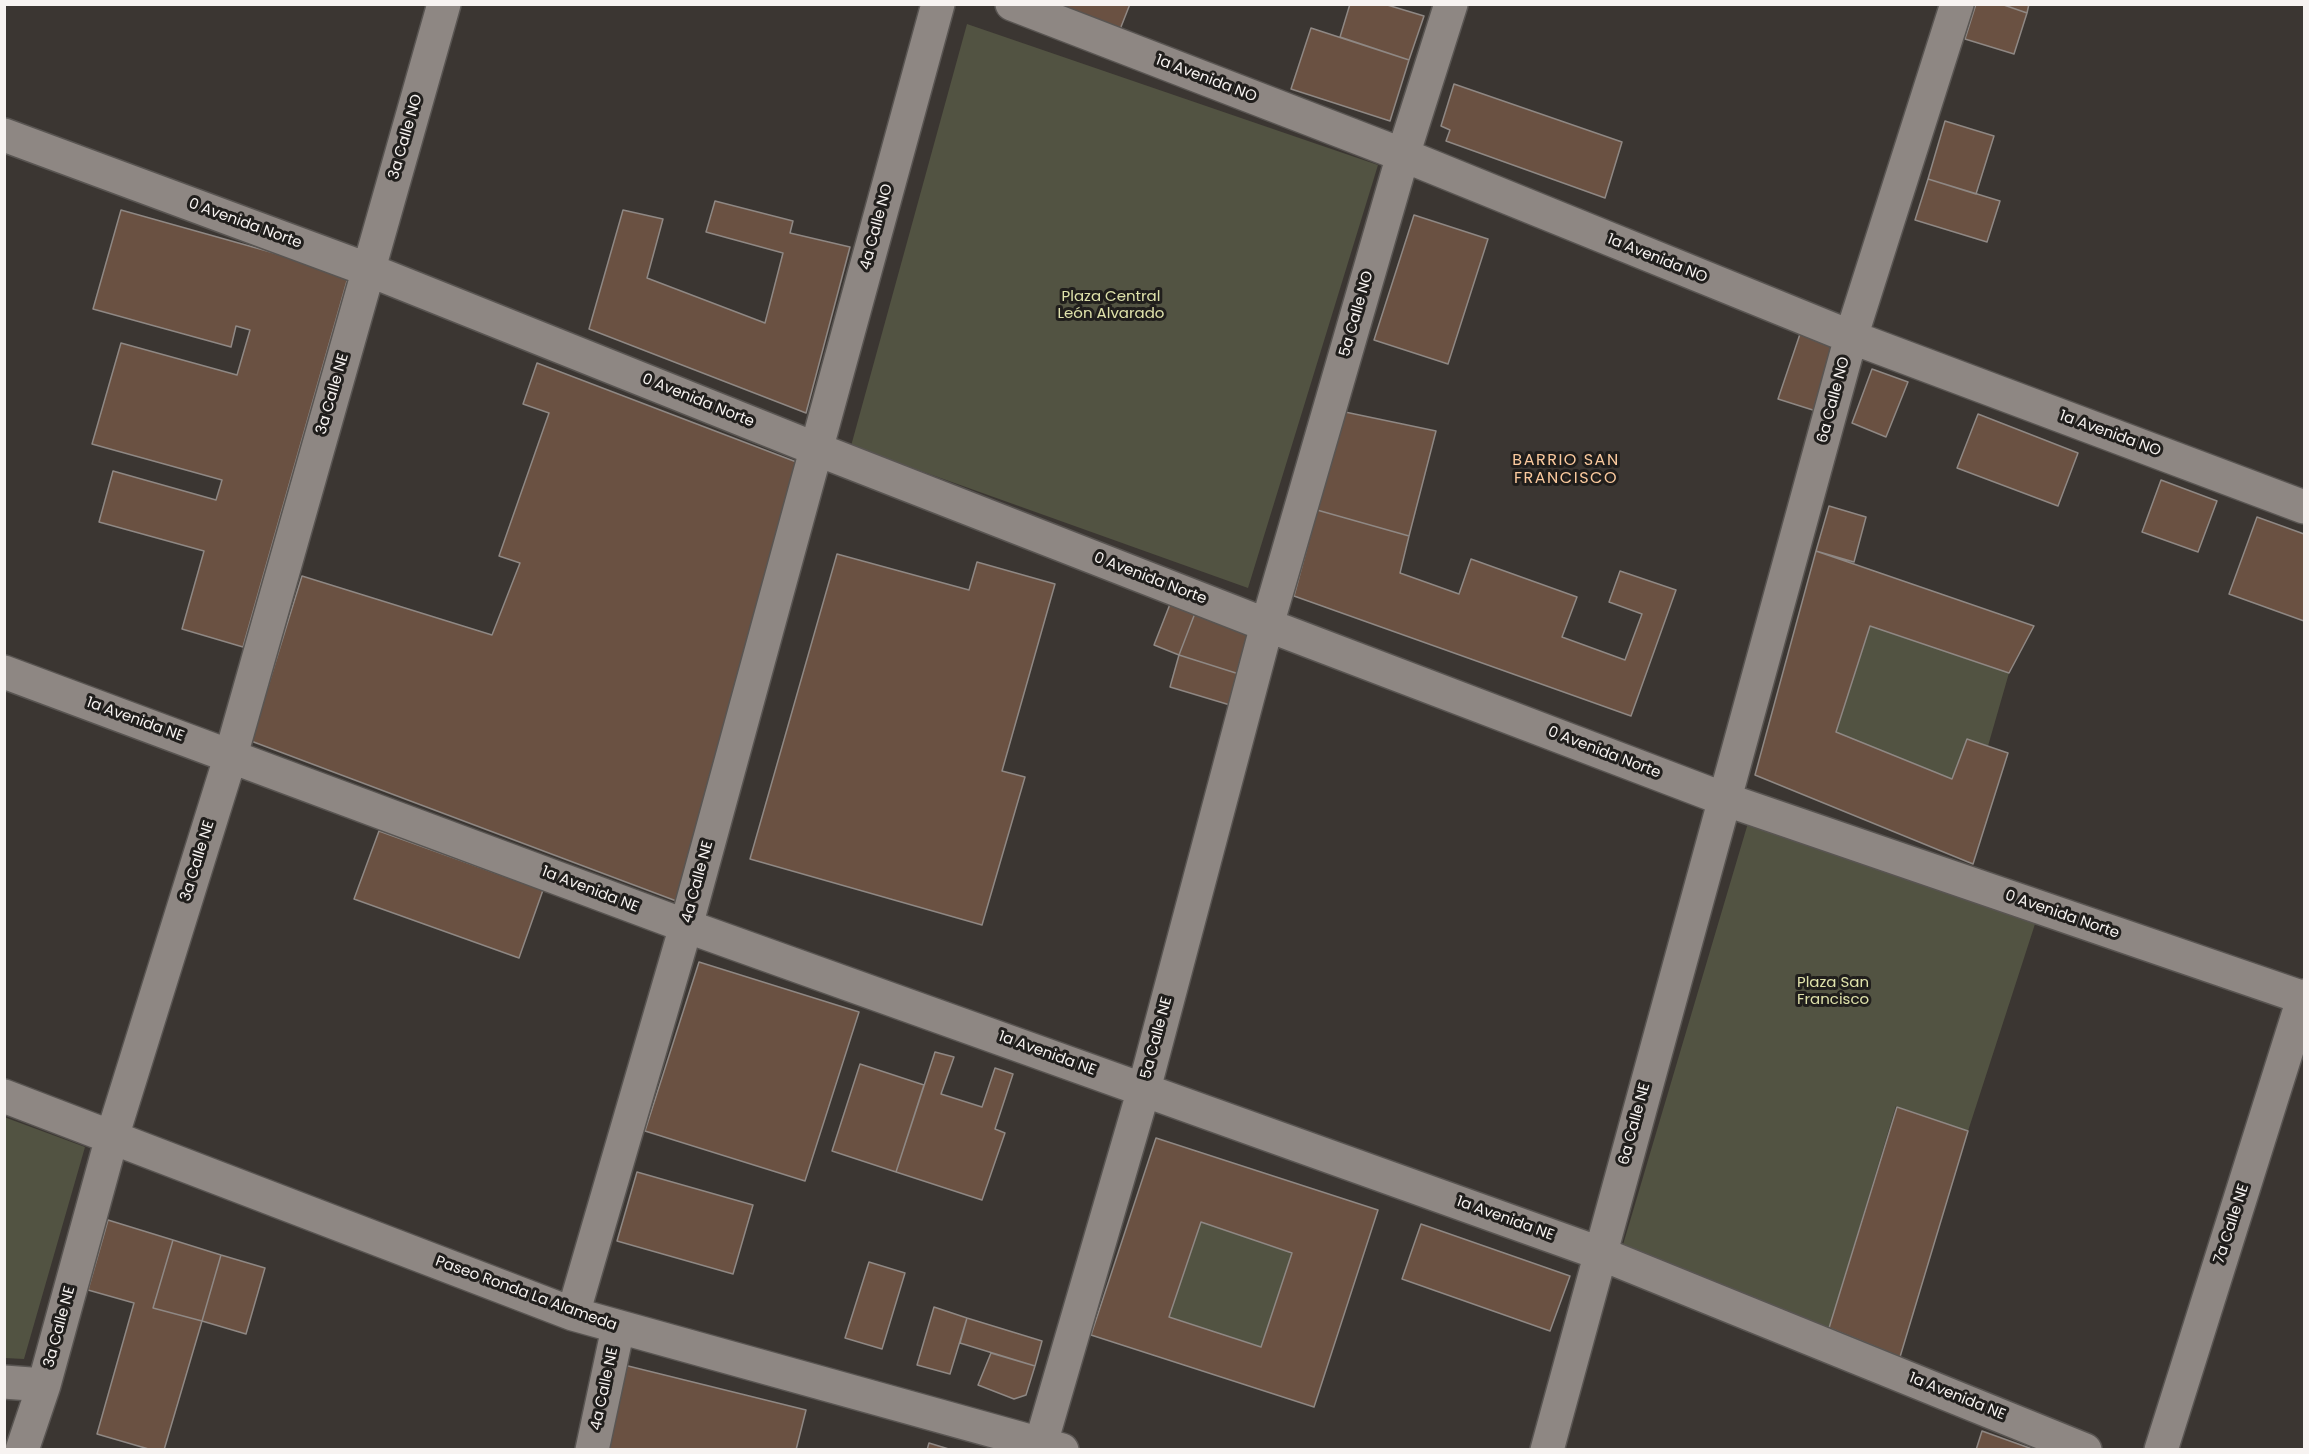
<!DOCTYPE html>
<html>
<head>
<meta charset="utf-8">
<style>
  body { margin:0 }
  #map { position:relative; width:2309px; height:1454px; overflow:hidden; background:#3b3632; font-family:Poppins,sans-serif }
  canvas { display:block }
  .frame { position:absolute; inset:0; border:6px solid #f7f3f1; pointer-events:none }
</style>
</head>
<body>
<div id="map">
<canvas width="2309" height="1454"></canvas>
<div class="frame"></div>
</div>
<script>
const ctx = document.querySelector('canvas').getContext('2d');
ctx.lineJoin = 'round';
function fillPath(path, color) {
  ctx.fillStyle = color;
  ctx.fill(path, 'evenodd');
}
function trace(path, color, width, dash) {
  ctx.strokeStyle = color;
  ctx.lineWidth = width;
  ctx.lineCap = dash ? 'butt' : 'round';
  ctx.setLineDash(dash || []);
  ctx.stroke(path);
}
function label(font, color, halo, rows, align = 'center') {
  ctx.font = font + ' Poppins,sans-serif';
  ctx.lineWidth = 6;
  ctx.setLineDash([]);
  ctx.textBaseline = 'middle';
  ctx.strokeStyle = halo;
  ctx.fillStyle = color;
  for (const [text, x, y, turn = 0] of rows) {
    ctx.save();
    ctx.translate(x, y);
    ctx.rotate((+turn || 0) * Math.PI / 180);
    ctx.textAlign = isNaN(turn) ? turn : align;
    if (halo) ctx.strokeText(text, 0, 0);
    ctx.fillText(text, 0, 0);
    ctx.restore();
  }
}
fillPath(new Path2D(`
  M967,24l411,141 -130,423 -397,-142z
  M1870,626l139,47 -21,73 -21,-7 -15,40 -116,-47z
  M1748,823l287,101 -67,207 -72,-25 -67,222 -207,-80z
  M4,1117l81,30 -61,212 -19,-1z
  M1201,1222l91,31 -31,94 -92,-30z`), '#525342');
const building = new Path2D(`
  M1048,4h82l-11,28z
  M1350,4h34l40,12 -15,44 -69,-23z
  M1976,4h25l26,9 -13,41 -49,-15z
  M2001,4h28l-2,9z
  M1311,28l98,32 -19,61 -99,-32z
  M1454,84l168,58 -17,56 -159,-57 4,-11 -9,-4z
  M1945,121l49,15 -18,58 -48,-15z
  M1928,179l72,22 -13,41 -72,-22z
  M715,201l78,20 -3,12 60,14 -44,166 -217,-84 34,-119 40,9 -16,59 118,45 18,-70 -77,-21z
  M121,210l228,64 -106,373 -61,-18 22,-78 -105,-29 14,-51 103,29 6,-20 -130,-36 29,-101 116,32 13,-45 -14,-4 -5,21 -138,-38z
  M1414,215l74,24 -40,125 -74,-24z
  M1800,334l37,12 -21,65 -38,-12z
  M537,363l262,100 -120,439 -428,-161 51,-165 190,59 28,-72 -21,-7 50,-143 -26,-9z
  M1872,369l36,13 -22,55 -34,-14z
  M1345,412l91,19 -27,105 -92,-26z
  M1978,414l100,39 -20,53 -101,-38z
  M2161,480l56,21 -19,51 -56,-20z
  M1829,506l37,11 -12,45 -38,-11z
  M1317,510l92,26 -9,37 59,21 12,-35 106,38 -15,40 63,23 17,-46 -33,-12 11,-31 56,19 -45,126 -337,-120z
  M2257,517l47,17v87l-75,-27z
  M1816,551l218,75 -25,47 -139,-47 -34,106 116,47 15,-40 41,14 -35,111 -218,-89z
  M837,554l132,36 8,-28 78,22 -53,187 23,6 -43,148 -232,-66z
  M1172,599l25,9 -18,47 -25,-10z
  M1197,608l57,22 -15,44 -60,-19z
  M1179,655l60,19 -9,31 -60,-18z
  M379,831l164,59 -24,68 -165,-59z
  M699,962l160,50 -54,169 -160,-50z
  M935,1052l19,5 -13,37 41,13 13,-39 18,6 -18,55 10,4 -23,67 -86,-28z
  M860,1064l64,21 -28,87 -64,-21z
  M1897,1107l71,24 -68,226 -71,-29z
  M1156,1138l222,72 -64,197 -223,-72zM1201,1222l91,31 -31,94 -92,-30z
  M637,1172l116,33 -20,69 -116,-33z
  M108,1220l65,20 -20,68 49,13 -38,129h-12l-55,-16 37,-131 -46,-13z
  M1421,1224l149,52 -20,55 -148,-52z
  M173,1240l48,15 -19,66 -49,-13z
  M221,1255l44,13 -19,66 -44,-13z
  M869,1262l36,11 -23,76 -37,-11z
  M934,1307l33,11 -17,56 -33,-9z
  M967,1318l75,23 -7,25 -75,-23z
  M991,1353l44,13 -9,29 -12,4 -36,-14z
  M620,1364l186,46 -10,40h-198z
  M1982,1431l53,19h-59z
  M929,1443l23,7h-25z`);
fillPath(building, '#6a5142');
trace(building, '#8f8884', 1.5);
const minor = new Path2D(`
  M1012,4l391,151 448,182 453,170
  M4,135l365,135 447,179 451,176 457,174 580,199
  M4,672l682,254 913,327 486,197
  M4,1096l569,218 489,136
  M573,1314l113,-388 252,-922
  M4,1382l40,3
  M22,1450l22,-65 68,-248 119,-382 213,-751
  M592,1450l26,-122
  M1039,1450l105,-361 123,-464 136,-470 48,-151
  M1547,1450l304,-1113 106,-333
  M2161,1450l143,-454`);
trace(minor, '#595552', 36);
trace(minor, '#8e8783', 33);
label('15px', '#f7f3f1', '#201e1c', [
  ["1a Avenida NO",1206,79,21],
  ["3a Calle NO",406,137,-74],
  ["0 Avenida Norte",245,224,20],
  ["4a Calle NO",877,227,-75],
  ["1a Avenida NO",1657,259,22],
  ["5a Calle NO",1357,314,-74],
  ["3a Calle NE",333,394,-74],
  ["6a Calle NO",1834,400,-75],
  ["0 Avenida Norte",698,401,22],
  ["1a Avenida NO",2110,434,20],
  ["0 Avenida Norte",1150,579,21],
  ["1a Avenida NE",135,720,20],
  ["0 Avenida Norte",1604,753,21],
  ["3a Calle NE",198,861,-73],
  ["4a Calle NE",698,882,-75],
  ["1a Avenida NE",590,890,21],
  ["0 Avenida Norte",2062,915,19],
  ["5a Calle NE",1157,1038,-75],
  ["1a Avenida NE",1047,1054,20],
  ["6a Calle NE",1635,1124,-75],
  ["1a Avenida NE",1505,1219,20],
  ["7a Calle NE",2232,1224,-72],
  ["Paseo Ronda La Alameda",526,1294,20],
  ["3a Calle NE",60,1327,-75],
  ["4a Calle NE",605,1389,-78],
  ["1a Avenida NE",1957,1397,22]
]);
label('15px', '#dfe2ab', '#201e1c', [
  ["Plaza Central",1111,297],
  ["León Alvarado",1111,314],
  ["Plaza San",1833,983],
  ["Francisco",1833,1000]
]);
ctx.letterSpacing = '1.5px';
label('16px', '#fbca9e', '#201e1c', [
  ["BARRIO SAN",1566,461],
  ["FRANCISCO",1566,479]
]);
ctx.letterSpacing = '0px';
</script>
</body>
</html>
